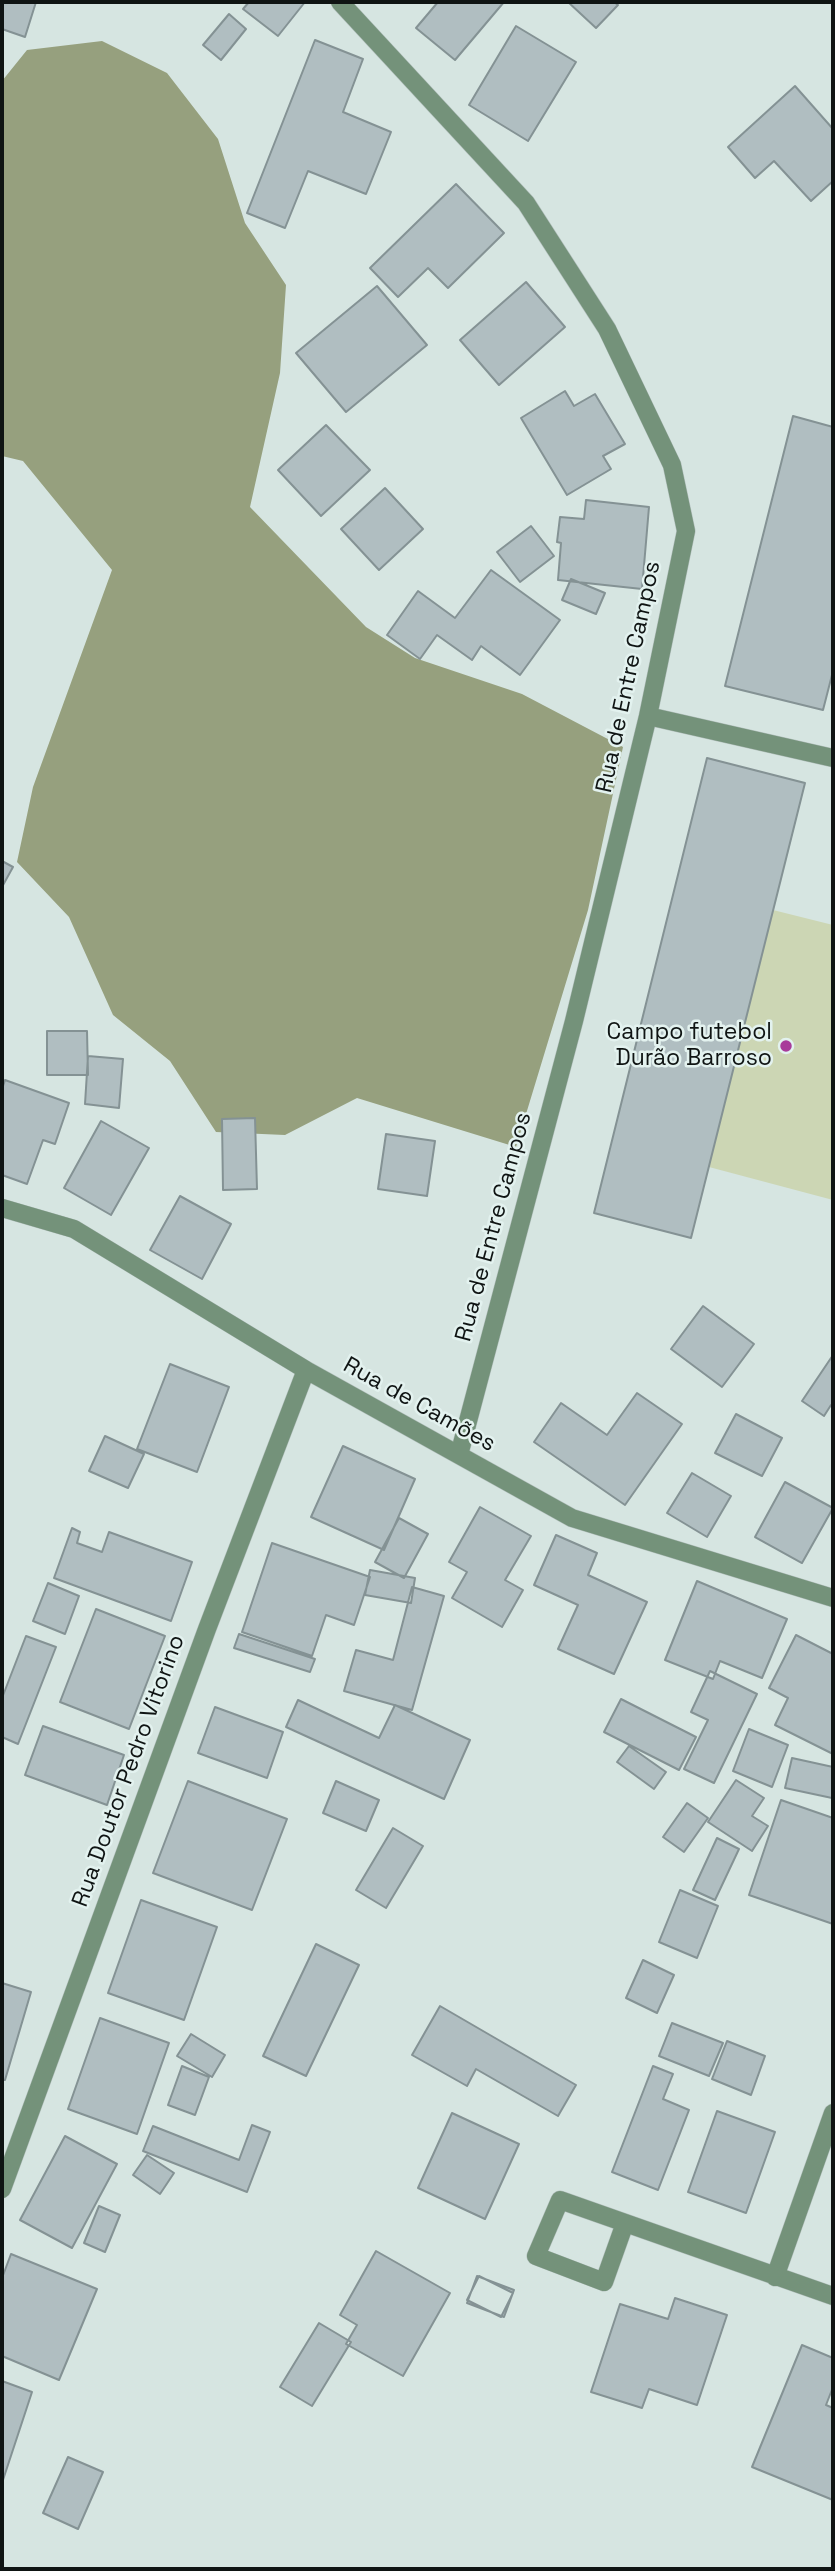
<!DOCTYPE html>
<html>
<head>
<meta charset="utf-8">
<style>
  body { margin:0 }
  #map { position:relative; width:835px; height:2571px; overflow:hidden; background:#d6e5e1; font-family:"Space Grotesk",sans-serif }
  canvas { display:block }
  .frame { position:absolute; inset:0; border:4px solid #0f1413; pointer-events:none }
</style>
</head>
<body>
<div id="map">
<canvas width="835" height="2571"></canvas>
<div class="frame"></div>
</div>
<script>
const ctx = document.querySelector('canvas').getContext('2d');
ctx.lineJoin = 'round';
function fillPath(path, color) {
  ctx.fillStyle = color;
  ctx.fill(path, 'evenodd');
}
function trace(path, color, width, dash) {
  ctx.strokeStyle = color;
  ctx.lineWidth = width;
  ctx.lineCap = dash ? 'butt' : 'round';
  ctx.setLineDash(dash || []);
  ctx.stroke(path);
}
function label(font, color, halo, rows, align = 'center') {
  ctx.font = font + ' "Space Grotesk",sans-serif';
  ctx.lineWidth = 5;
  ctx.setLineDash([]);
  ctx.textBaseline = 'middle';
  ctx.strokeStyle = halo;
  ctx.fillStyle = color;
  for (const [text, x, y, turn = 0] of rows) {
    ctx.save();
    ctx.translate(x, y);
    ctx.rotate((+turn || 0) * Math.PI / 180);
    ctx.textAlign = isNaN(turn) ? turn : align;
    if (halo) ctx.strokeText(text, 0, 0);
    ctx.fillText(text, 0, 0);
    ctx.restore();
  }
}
fillPath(new Path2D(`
  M773,910l60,15v275l-124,-33z`), '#ccd6b4');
fillPath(new Path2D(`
  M102,41l65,32 51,66 27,84 41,62 -6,88 -30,134 116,120 49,31 107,36 101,53 -35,163 -72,237 -159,-49 -72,37 -69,-3 -46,-71 -57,-46 -44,-98 -52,-55 16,-75 79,-217 -89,-109 -21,-5v-375l25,-31z`), '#96a07e');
const building = new Path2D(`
  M2,2h34l-11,35 -23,-8z
  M249,2h56l-27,34 -35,-27z
  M438,2h66l-49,58 -39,-32z
  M568,2h46l4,3 -22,23z
  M229,14l17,15 -25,31 -18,-15z
  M516,26l60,36 -48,79 -59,-36z
  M315,40l48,19 -20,53 48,20 -25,62 -58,-23 -23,57 -38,-15z
  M795,86l38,43v52l-22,20 -37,-40 -19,17 -27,-31z
  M456,184l48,49 -56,55 -20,-20 -30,29 -28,-29z
  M526,282l39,45 -66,58 -39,-45z
  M377,286l50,59 -81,67 -50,-59z
  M565,391l9,15 21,-12 30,50 -22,12 8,13 -44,26 -46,-77z
  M793,416l40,11v244l-10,39 -98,-24z
  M326,425l44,45 -49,46 -43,-46z
  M385,488l38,41 -44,41 -38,-41z
  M586,500l63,7 -7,82 -84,-9 3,-37 -4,-1 3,-25 24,2z
  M531,526l23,30 -34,26 -23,-30z
  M491,570l69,50 -40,55 -39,-29 -9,14 -35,-25 -17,24 -33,-24 31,-44 37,27z
  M571,579l34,14 -9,21 -34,-14z
  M707,758l98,25 -114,455 -97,-25z
  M2,861l11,6 -11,20z
  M47,1031h40l1,44h-41z
  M88,1056l35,3 -4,49 -34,-4z
  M5,1080l64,23 -14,41 -12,-4 -16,44 -25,-9v-86z
  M255,1118l2,71 -34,1 -1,-71z
  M101,1121l48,27 -38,67 -47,-27z
  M386,1134l49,7 -8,55 -49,-7z
  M180,1196l51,28 -29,55 -52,-29z
  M703,1306l51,38 -32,43 -51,-38z
  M833,1355v51l-2,-1 -7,11 -22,-15z
  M170,1364l59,23 -32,85 -60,-23z
  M637,1393l45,31 -57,81 -91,-63 27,-39 46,32z
  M736,1414l46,24 -20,38 -47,-23z
  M105,1436l39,18 -16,34 -39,-17z
  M343,1446l72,33 -31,71 -73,-33z
  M692,1473l39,23 -24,41 -40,-24z
  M785,1482l48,26 -31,55 -47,-26z
  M480,1507l51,29 -26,44 18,10 -21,37 -50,-29 15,-26 -18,-10z
  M399,1518l29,16 -24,44 -29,-16z
  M72,1528l8,4 -3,11 25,9 7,-20 83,30 -21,59 -117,-43z
  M556,1535l41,18 -9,22 59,27 -33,72 -56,-25 20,-44 -44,-20z
  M272,1543l98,34 -16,48 -28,-10 -14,41 -70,-24z
  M370,1570l45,8 -4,25 -46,-8z
  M697,1581l90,38 -25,59 -42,-17 -7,18 -48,-19z
  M48,1583l31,13 -14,38 -32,-13z
  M412,1587l32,9 -32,114 -68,-19 12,-41 37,10z
  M96,1609l69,27 -36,93 -69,-27z
  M239,1634l76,25 -5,13 -76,-24z
  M796,1635l37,19v100l-58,-29 13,-27 -19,-10z
  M26,1636l30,11 -38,97 -16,-7v-39z
  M710,1671l47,23 -43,89 -30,-14 24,-49 -17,-8z
  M621,1699l75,38 -17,33 -75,-38z
  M298,1700l81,38 16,-33 75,35 -26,59 -158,-72z
  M215,1707l68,25 -16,46 -69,-25z
  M43,1726l81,29 -17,50 -82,-30z
  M749,1729l39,16 -16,42 -39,-16z
  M629,1746l37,26 -12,17 -37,-27z
  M792,1758l41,9 -1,31 -47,-10z
  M736,1780l28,18 -12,18 16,10 -16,25 -44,-29z
  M188,1781l99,38 -35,91 -99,-37z
  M336,1781l43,19 -13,31 -43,-18z
  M781,1800l52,18v106l-84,-29z
  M687,1803l21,15 -24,34 -21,-15z
  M393,1828l30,18 -37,62 -30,-18z
  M717,1838l22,11 -24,51 -22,-10z
  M680,1890l38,16 -21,52 -38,-16z
  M141,1900l76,27 -33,93 -76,-27z
  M316,1944l43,21 -53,111 -43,-20z
  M643,1960l31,15 -17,38 -31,-15z
  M2,1983l29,9 -26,88h-3z
  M440,2006l136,79 -18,31 -82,-47 -9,17 -55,-31z
  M100,2018l69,25 -32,91 -69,-25z
  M672,2023l51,20 -14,33 -50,-20z
  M191,2034l34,21 -13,22 -35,-21z
  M727,2041l38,15 -14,39 -39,-16z
  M182,2066l27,11 -14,38 -27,-10z
  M653,2066l20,8 -10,25 26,11 -31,80 -46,-18z
  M717,2111l58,21 -29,81 -58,-21z
  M452,2113l67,31 -34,75 -67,-31z
  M252,2125l18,7 -23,60 -104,-41 10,-25 86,34z
  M65,2136l52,28 -45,84 -52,-28z
  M147,2155l27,18 -14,21 -27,-19z
  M99,2206l21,9 -15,37 -21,-9z
  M376,2251l74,42 -47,83 -57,-32 11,-19 -17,-10z
  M11,2254l86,35 -38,91 -57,-24v-78z
  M477,2276l37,14 -10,27 -37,-14z
  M479,2276l34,17 -12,24 -34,-17z
  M675,2298l52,17 -30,90 -48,-16 -7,19 -51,-16 29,-88 48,15z
  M319,2323l32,19 -39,64 -32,-19z
  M802,2345l31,13v29l-7,18 7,3v92l-81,-33z
  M2,2381l30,11 -30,91z
  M68,2457l35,15 -25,57 -35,-16z`);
fillPath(building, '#b0bec1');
trace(building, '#849294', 2);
const minor = new Path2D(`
  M340,2l186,201 81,126 65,136 14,66 -38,185 -74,305 -115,434
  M648,716l185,42
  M2,1208l72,21 232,141 266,148 261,80
  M2,2189l205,-560 99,-259
  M625,2223l-21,59 -68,-26 24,-56 273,96
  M775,2277l58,-164`);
trace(minor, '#b2bfbc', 19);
trace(minor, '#74927a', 18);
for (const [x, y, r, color] of [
  [786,1046,7,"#a83b9a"]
]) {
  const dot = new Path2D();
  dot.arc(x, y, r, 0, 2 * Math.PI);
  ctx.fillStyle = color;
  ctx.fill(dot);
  trace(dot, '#e3f2ef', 2.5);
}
label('23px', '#0f1413', '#e3f2ef', [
  ["Rua de Entre Campos",629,677,-78],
  ["Rua de Entre Campos",494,1227,-75],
  ["Rua de Camões",419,1405,29],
  ["Rua Doutor Pedro Vitorino",129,1771,-70]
]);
label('23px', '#0f1413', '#e3f2ef', [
  ["Campo futebol",772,1033],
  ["Durão Barroso",772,1059]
], 'right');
</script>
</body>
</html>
